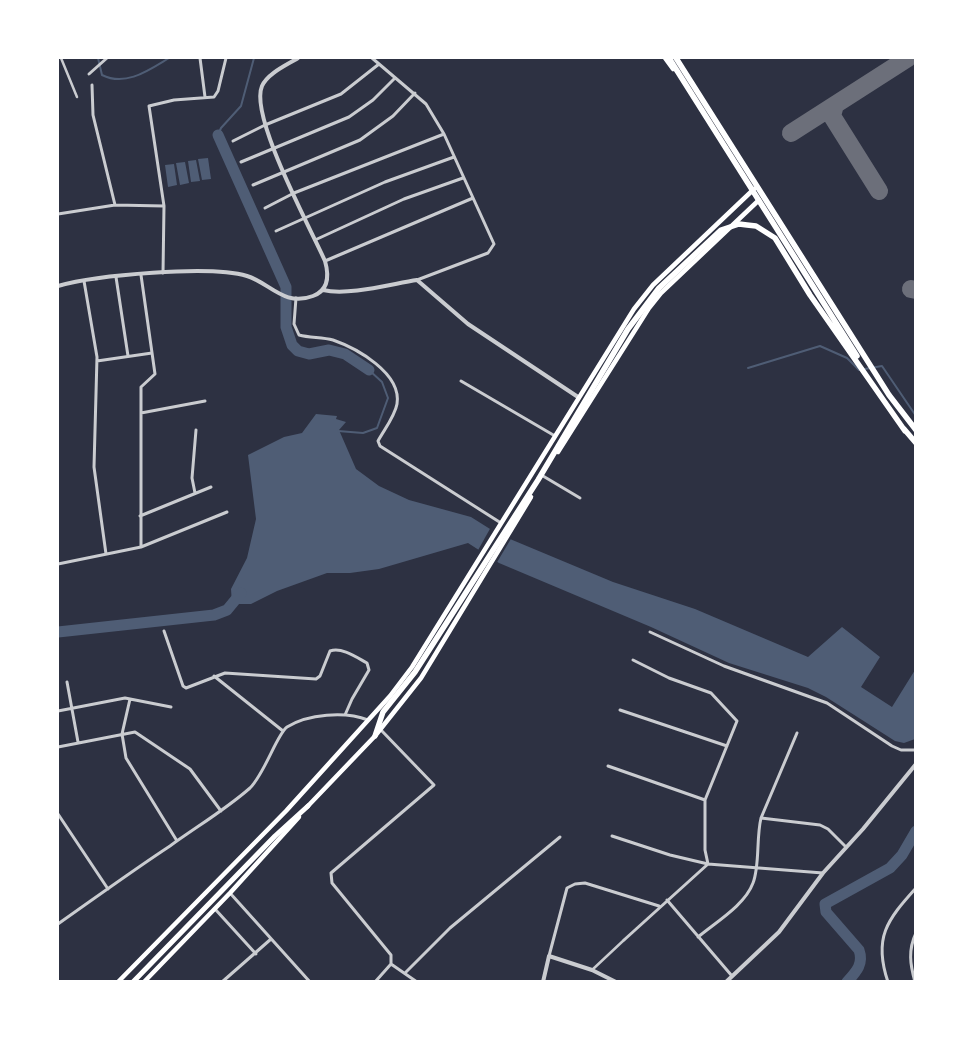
<!DOCTYPE html>
<html>
<head>
<meta charset="utf-8">
<style>
  body { margin:0 }
  #map { position:relative; width:973px; height:1039px; overflow:hidden; background:#2d3142; font-family:Jost,sans-serif }
  canvas { display:block }
  .frame { position:absolute; inset:0; border:59px solid #fff; pointer-events:none }
</style>
</head>
<body>
<div id="map">
<canvas width="973" height="1039"></canvas>
<div class="frame"></div>
</div>
<script>
const ctx = document.querySelector('canvas').getContext('2d');
ctx.lineJoin = 'round';
function fillPath(path, color) {
  ctx.fillStyle = color;
  ctx.fill(path, 'evenodd');
}
function trace(path, color, width, dash) {
  ctx.strokeStyle = color;
  ctx.lineWidth = width;
  ctx.lineCap = dash ? 'butt' : 'round';
  ctx.setLineDash(dash || []);
  ctx.stroke(path);
}
fillPath(new Path2D(`
  M208,158l3,21 -9,1 -4,-21z
  M196,160l4,21 -9,1 -3,-21z
  M185,162l4,21 -9,2 -4,-22z
  M174,164l3,21 -9,2 -3,-22z
  M316,414l21,2 -1,3 10,3 -7,8 17,39 23,17 30,14 62,17 27,17 115,48 82,27 113,48 34,-30 38,30 -19,30 31,20 23,-37v69l-11,4 -9,-2 -69,-44 -18,-9 -79,-25 -78,-36 -152,-64 -31,-20 -89,26 -29,4h-23l-50,18 -26,13h-19l-1,-15 16,-31 9,-39 -8,-64 36,-18 18,-4z`), '#4f5d75');
fillPath(new Path2D(`
  M491,527l21,10 -16,27 -19,-12z`), '#2d3142');
trace(new Path2D(`
  M98,58l4,17c24,12 47,-5 67,-17
  M218,135l3,-7 20,-22 13,-48
  M748,368l72,-22 27,12 12,12 23,-4 34,50
  M338,431l25,2 14,-5 11,-30 -6,-16 -13,-12`), '#4f5d75', 2);
trace(new Path2D(`
  M218,135l68,152v40l6,18 6,6 11,3 20,-4 16,4 24,16
  M58,632l156,-17 13,-5 14,-17
  M847,982c9,-10 17,-18 12,-32l-33,-38 -1,-8 65,-36 12,-13 14,-24`), '#4f5d75', 11);
trace(new Path2D(`
  M835,105l-3,11 47,75
  M791,133l117,-75
  M911,289l5,1`), '#6c6f7a', 18);
trace(new Path2D(`
  M61,58l16,39
  M592,970l32,-30`), '#caccd0', 2.5);
trace(new Path2D(`
  M200,58l5,39
  M372,58l54,46 18,30 50,110 -6,9 -71,27
  M89,74l18,-16
  M92,85l1,30 22,90
  M233,141l32,-16 76,-31 38,-30
  M241,162l108,-45 24,-17 22,-22
  M253,185l107,-45 33,-24 22,-23
  M265,208l29,-15 150,-59
  M58,214l57,-9 49,1
  M276,231l109,-49 69,-25
  M315,240l89,-41 59,-21
  M325,261l148,-63
  M163,273l1,-67 -15,-100 25,-6 40,-3 4,-6 8,-33
  M141,275l14,99 -14,13v160
  M116,277l12,79
  M84,281l13,76 -3,110 12,87
  M296,298l-2,26 5,11c11,3 23,2 34,5 23,8 69,33 64,64 -2,12 -13,26 -19,37l2,5 121,77
  M97,361l55,-8
  M461,381l94,55
  M141,413l64,-12
  M543,476l37,22
  M195,493l-3,-15 4,-48
  M140,516l71,-29
  M58,564l83,-17 86,-35
  M164,631l19,55 3,2 39,-15 91,6 4,-3 10,-25c12,-4 26,6 37,12l2,7 -17,29 -7,16
  M650,632l74,34 103,37 65,43 9,4h15
  M214,676l69,55
  M67,682l11,60
  M130,699l-8,35 4,24 51,83
  M620,710l107,36
  M58,711l67,-13 46,9
  M58,747l77,-15 55,37 31,42
  M608,766l97,34
  M58,814l50,75
  M761,818l59,7 8,4 18,18
  M612,836l58,19 38,9 115,9
  M230,893l80,89
  M667,900l65,76
  M215,909l41,45
  M58,924c37,-26 74,-53 112,-78 26,-19 55,-36 80,-58 15,-15 27,-54 37,-61 21,-13 58,-16 81,-7
  M698,937c18,-15 47,-32 55,-54 7,-18 3,-44 8,-65l36,-85
  M624,940l84,-76 -3,-14v-50l32,-79 -26,-28 -42,-15 -36,-18
  M549,956l18,-68 8,-4 10,-1 74,23
  M391,964l26,18
  M405,973l45,-45 110,-91
  M222,982l49,-43
  M375,982l16,-18v-9l-59,-72 -1,-10 103,-88 -53,-55
  M888,982c-15,-44 -1,-62 28,-94
  M915,982c-5,-18 -7,-32 1,-49`), '#caccd0', 3);
trace(new Path2D(`
  M58,286c38,-11 152,-21 189,-10 23,7 37,31 66,20 16,-6 16,-21 12,-35 -14,-32 -76,-145 -63,-175 6,-13 25,-21 36,-28
  M323,290c25,6 68,-6 94,-10l51,44 110,73
  M543,982l6,-26 43,14 24,12
  M726,982l53,-50 44,-59 40,-44 53,-65`), '#caccd0', 4);
trace(new Path2D(`
  M665,58l8,11
  M558,452l91,-144 12,-15 98,-93
  M307,807l68,-71 46,-58 110,-181
  M118,982l168,-171 104,-115 22,-29 222,-358 19,-24 101,-96
  M144,982l86,-89 69,-76`), '#fff', 4.5);
trace(new Path2D(`
  M133,982l142,-146 33,-30`), '#fff', 5);
trace(new Path2D(`
  M669,58l188,298
  M676,58l213,337 27,35
  M904,429l12,14
  M375,736l8,-24 32,-40 123,-192 90,-151 31,-41 62,-58 18,-6 8,1 9,1 19,12 35,57 95,136`), '#fff', 5.5);
</script>
</body>
</html>
